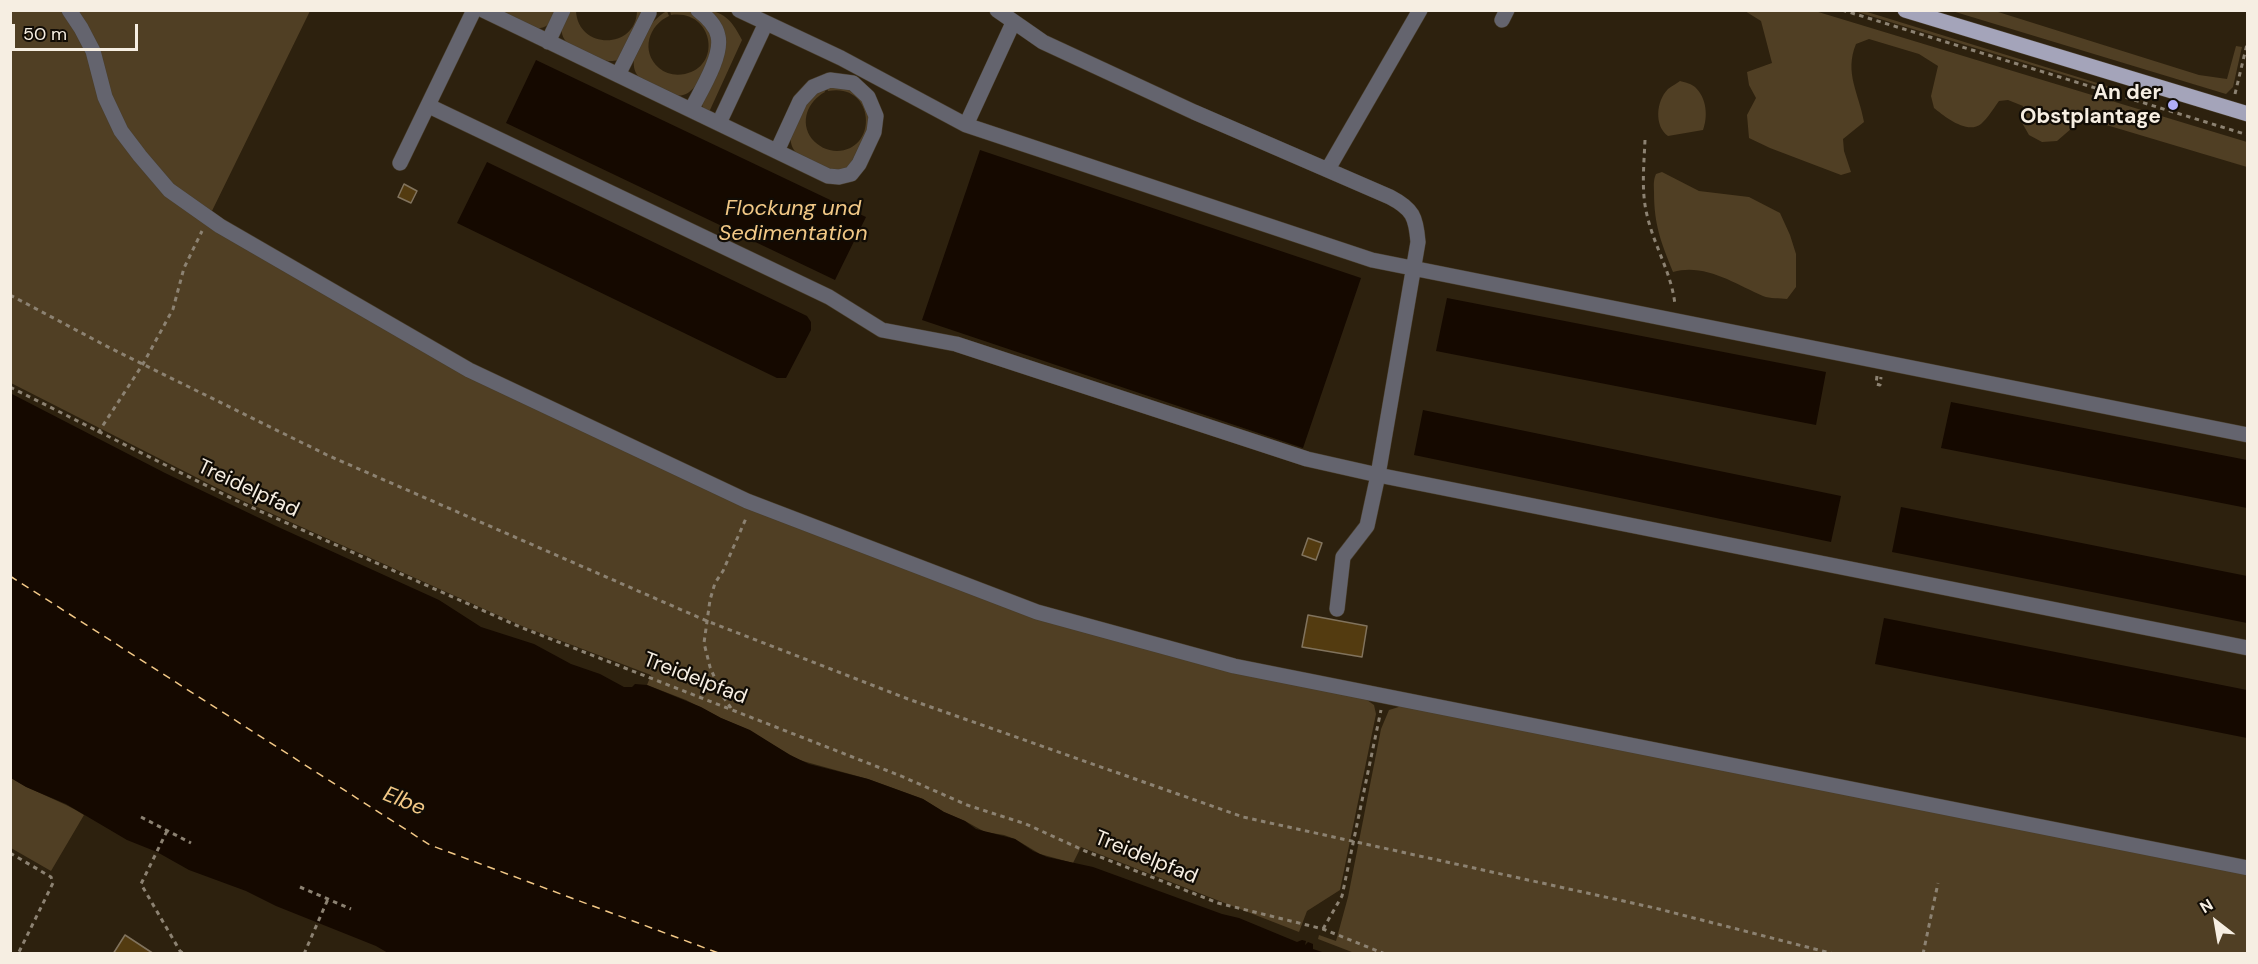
<!DOCTYPE html>
<html>
<head>
<meta charset="utf-8">
<style>
  body { margin:0 }
  #map { position:relative; width:2258px; height:964px; overflow:hidden; background:#2d210e; font-family:"DM Sans",sans-serif }
  canvas { display:block }
  .frame { position:absolute; inset:0; border:12px solid #f6eee2; pointer-events:none }
  .north { position:absolute; left:2186px; top:892px; width:60px; height:60px; -webkit-text-stroke:4px #110c05; paint-order:stroke; rotate:329deg; font-size:16px; font-weight:700; line-height:24px; text-align:center; color:#f6eee2 }
  .north::after { content:''; display:block; margin:auto; width:21px; height:27px; background:#f6eee2; clip-path:polygon(50% 0,100% 100%,50% 72%,0 100%) }
  .scale { position:absolute; left:12px; top:24px; width:126px; height:27px; box-sizing:border-box; border:3px solid #f6eee2; border-top:0; padding-left:8px; font-size:18px; line-height:21px; white-space:nowrap; color:#f6eee2; -webkit-text-stroke:4px #110c05; paint-order:stroke }
</style>
</head>
<body>
<div id="map">
<canvas width="2258" height="964"></canvas>
<div class="frame"></div>
<div class="north">N</div>
<div class="scale">50 m</div>
</div>
<script>
const ctx = document.querySelector('canvas').getContext('2d');
ctx.lineJoin = 'round';
function fillPath(path, color) {
  ctx.fillStyle = color;
  ctx.fill(path, 'evenodd');
}
function trace(path, color, width, dash) {
  ctx.strokeStyle = color;
  ctx.lineWidth = width;
  ctx.lineCap = dash ? 'butt' : 'round';
  ctx.setLineDash(dash || []);
  ctx.stroke(path);
}
function label(font, color, halo, rows, align = 'center') {
  ctx.font = font + ' "DM Sans",sans-serif';
  ctx.lineWidth = 4.5;
  ctx.setLineDash([]);
  ctx.textBaseline = 'middle';
  ctx.strokeStyle = halo;
  ctx.fillStyle = color;
  for (const [text, x, y, turn = 0] of rows) {
    ctx.save();
    ctx.translate(x, y);
    ctx.rotate((+turn || 0) * Math.PI / 180);
    ctx.textAlign = isNaN(turn) ? turn : align;
    if (halo) ctx.strokeText(text, 0, 0);
    ctx.fillText(text, 0, 0);
    ctx.restore();
  }
}
fillPath(new Path2D(`
  M63,10l15,19 23,68 66,96 300,180 568,243 197,54 135,30 7,5 2,9 -36,176 -33,21 -8,21 -218,-85 -8,16 -33,-9 -25,-15 -11,-4 -19,-3 -20,-11 -21,-9 -21,-13 -55,-20 -69,-19 -55,-32 -23,-10 -35,-18 -39,-15 4,-10 -129,-49 -285,-128 -226,-115 -1,-372z
  M74,11h236l-100,204 -36,-27 -49,-58z
  M500,11h58c-15,32 -36,12 -58,0z
  M567,11h9c2,39 60,39 61,0h4v4l-23,45c-11,3 -16,-1 -27,-5 -25,-10 -37,-16 -24,-44z
  M667,11l2,5c-20,9 -29,35 -10,52 7,6 16,8 26,6 38,-8 28,-65 -14,-59l-1,-4c6,0 13,-2 18,0 16,3 24,21 24,36 1,13 -16,46 -29,48 -11,3 -29,-8 -39,-14 -26,-15 4,-61 23,-70z
  M707,11c18,0 27,13 35,29l-32,70 -4,2 -3,-3 -1,-5 22,-53z
  M1745,11h70l432,131v25l-154,-46 -14,1 -22,19 -15,1 -13,-7 -8,-14 2,-15 -15,-6 -9,1c-6,8 -11,17 -18,23 -14,11 -37,-8 -47,-16l-3,-12 7,-30 -19,-12 -50,-15 -13,5c-12,29 3,49 8,78l-21,17 1,12 7,21 -10,3 -71,-27 -21,-10 -2,-23 9,-17 -7,-13 -2,-13 25,-9 -11,-42z
  M1854,11h10l256,79v2z
  M1952,11h43l204,64 28,4 9,-33 6,1 -9,40 -7,7z
  M1680,81c4,1 12,3 15,6 12,11 13,30 8,43l-35,6c-14,-10 -12,-35 0,-47 4,-3 9,-6 12,-8z
  M826,85l18,1 23,18 3,20 -22,45 -10,3c-12,-5 -29,-9 -39,-17 -24,-19 11,-55 24,-69l2,6c-17,9 -26,30 -13,47 6,7 15,12 25,12 42,-1 38,-69 -9,-60z
  M1662,172l37,19 50,6 31,16 10,22 6,19v33l-9,12c-7,-1 -17,0 -24,-3 -28,-12 -58,-33 -90,-24 -12,-30 -19,-47 -19,-80 0,-7 -1,-11 2,-18z
  M1402,706l845,169v78l-890,1 -39,-15 1,-4 17,6 12,-44 33,-168 8,-19z
  M11,778c23,15 50,22 73,37l-33,56 -40,-23z`), '#503f24');
fillPath(new Path2D(`
  M536,60l330,157 -31,63 -329,-157z
  M980,150l381,128 -58,170 -381,-128z
  M487,162l320,154 4,6v8l-25,48h-9l-320,-155z
  M1447,298l379,74 -10,53 -380,-74z
  M10,393l155,80 111,53 163,74 42,27 53,17 37,20 29,10 24,13h8l3,-3 12,1 54,22 20,11 29,12 40,25 19,9 59,15 55,20 21,13 21,9 11,8 39,10 18,12 14,6 46,10 129,47 17,4 58,24 5,-2 4,1 -1,4 3,-3 5,2v5l12,4h-937l-12,-7 -100,-40 -30,-15 -57,-21 -32,-18 -30,-12 -61,-36 -40,-17 -15,-9z
  M1951,402l296,58v48l-306,-60z
  M1423,410l418,86 -10,46 -417,-87z
  M1901,507l346,69v47l-355,-71z
  M1884,618l363,72v48l-372,-74z`), '#150900');
trace(new Path2D(`
  M10,576l420,269 291,109`), '#f2c886', 1.5, [8, 6]);
const building = new Path2D(`
  M404,184l13,7 -6,12 -13,-6z
  M1308,538l14,5 -6,17 -14,-5z
  M1308,615l59,11 -5,31 -60,-10z
  M125,935l29,19h-41z`);
fillPath(building, '#533b10');
trace(building, '#81735d', 1.5);
const minor = new Path2D(`
  M69,10l12,18 12,23 12,46 16,34 19,25 29,34 51,36 249,144 278,131 290,111 197,54 1014,202
  M483,10l345,166 11,1 12,-3 8,-10 15,-32 2,-16 -8,-19 -15,-14 -23,-3 -17,7 -13,14 -23,50
  M739,10l102,48 125,67 406,135 876,175
  M997,10l46,32 151,70 196,85c23,12 26,20 28,45l-40,233 -11,51 -24,31 -6,52
  M1502,20l5,-10
  M548,42l15,-32
  M618,75l31,-62
  M429,106l400,191 53,33 74,14 351,115 71,16 870,173
  M691,110c9,-18 32,-54 27,-74 -2,-11 -11,-19 -20,-26
  M719,123l47,-100
  M966,125l47,-102
  M400,163l74,-153
  M1328,169l92,-159`);
const major = new Path2D(`
  M1905,10l343,104`);
trace(minor, '#493e2c', 16);
trace(major, '#493e2c', 16);
trace(new Path2D(`
  M1842,10l406,125
  M2235,94l13,-54
  M1645,140c-1,25 -4,51 2,75 7,31 25,59 28,90
  M10,295l100,53 217,107 380,166 201,78 335,118 412,91 179,46
  M1877,376l-1,8 4,1 1,-8
  M10,387l225,113 285,127 381,149 66,29 59,19 59,27 133,52 105,26 62,25
  M98,433l45,-69 30,-55 11,-41 18,-37
  M731,708l-9,-13 -12,-28 -6,-24 6,-43 5,-17 8,-12 24,-55
  M141,817l50,26
  M167,831l-26,53 39,67 4,3
  M10,853l41,24 2,6 -35,71
  M300,887l51,22
  M1323,929l19,-33 39,-186
  M304,954l24,-55
  M1923,954l15,-71`), '#8c8272', 3, [4.5, 4.5]);
trace(minor, '#64646e', 15);
trace(major, '#a4a4ba', 15);
for (const [x, y, r, color] of [
  [2173,105,6,"#b0aefa"]
]) {
  const dot = new Path2D();
  dot.arc(x, y, r, 0, 2 * Math.PI);
  ctx.fillStyle = color;
  ctx.fill(dot);
  trace(dot, '#110c05', 2);
}
label('bold 21px', '#f6eee2', '#110c05', [
  ["An der",2161,93],
  ["Obstplantage",2161,117]
], 'right');
label('21px', '#f6eee2', '#110c05', [
  ["Treidelpfad",248,489,25],
  ["Treidelpfad",695,679,21],
  ["Treidelpfad",1146,858,22]
]);
label('italic 22px', '#f2c886', '#110c05', [
  ["Flockung und",793,209],
  ["Sedimentation",793,234],
  ["Elbe",404,802,22]
]);
</script>
</body>
</html>
